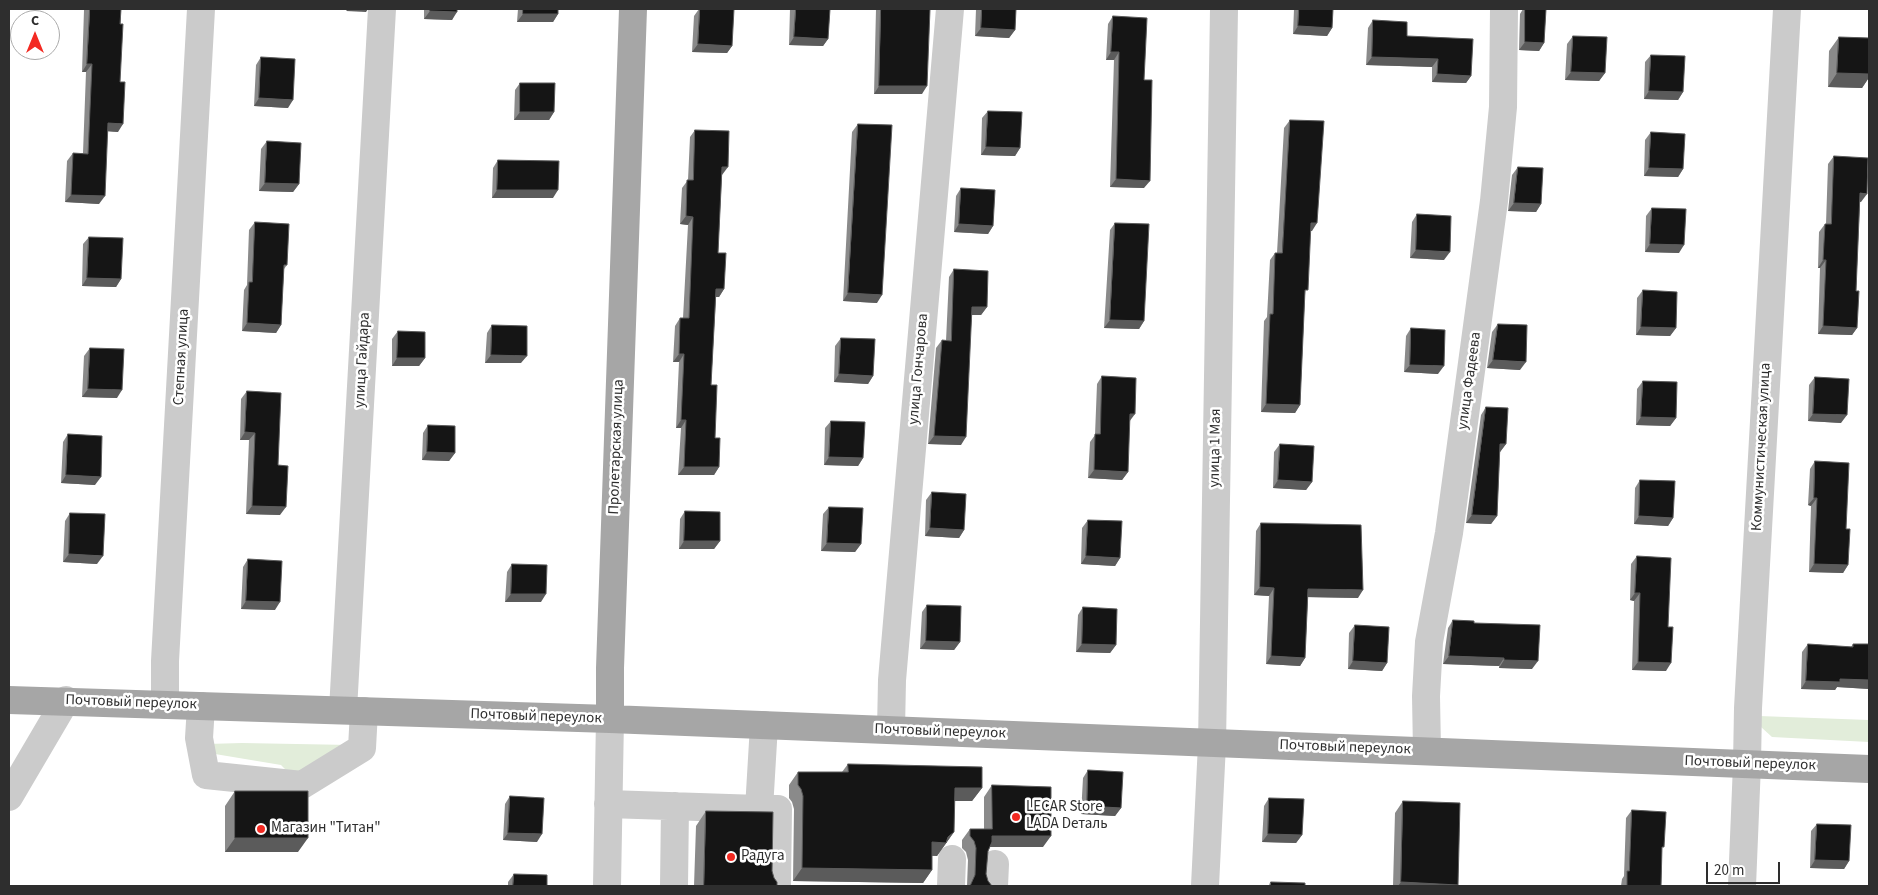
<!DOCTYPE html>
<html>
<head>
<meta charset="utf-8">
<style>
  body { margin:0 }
  #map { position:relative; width:1878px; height:895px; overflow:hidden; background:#fff; font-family:"Source Sans 3",sans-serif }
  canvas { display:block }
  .frame { position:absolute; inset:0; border:10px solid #2e2e2e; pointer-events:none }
  .north { position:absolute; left:10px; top:10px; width:50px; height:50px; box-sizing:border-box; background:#fff; border:1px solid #ababab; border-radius:50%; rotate:0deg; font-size:14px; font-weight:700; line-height:20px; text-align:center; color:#2e2e2e }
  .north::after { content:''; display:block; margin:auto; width:18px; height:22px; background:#f32a22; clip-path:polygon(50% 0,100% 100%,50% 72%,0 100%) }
  .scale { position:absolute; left:1706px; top:862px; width:74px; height:22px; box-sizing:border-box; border:2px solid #2e2e2e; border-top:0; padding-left:6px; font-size:15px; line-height:18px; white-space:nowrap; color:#2e2e2e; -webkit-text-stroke:4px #fff; paint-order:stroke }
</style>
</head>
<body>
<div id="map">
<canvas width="1878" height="895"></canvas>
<div class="frame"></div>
<div class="north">С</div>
<div class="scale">20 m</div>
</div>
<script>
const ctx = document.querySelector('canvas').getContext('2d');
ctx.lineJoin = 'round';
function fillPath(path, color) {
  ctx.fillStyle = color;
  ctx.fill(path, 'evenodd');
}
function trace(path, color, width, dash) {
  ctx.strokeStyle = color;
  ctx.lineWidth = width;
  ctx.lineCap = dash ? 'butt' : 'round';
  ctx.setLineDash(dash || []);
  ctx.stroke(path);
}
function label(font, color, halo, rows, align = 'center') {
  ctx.font = font + ' "Source Sans 3",sans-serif';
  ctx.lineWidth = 5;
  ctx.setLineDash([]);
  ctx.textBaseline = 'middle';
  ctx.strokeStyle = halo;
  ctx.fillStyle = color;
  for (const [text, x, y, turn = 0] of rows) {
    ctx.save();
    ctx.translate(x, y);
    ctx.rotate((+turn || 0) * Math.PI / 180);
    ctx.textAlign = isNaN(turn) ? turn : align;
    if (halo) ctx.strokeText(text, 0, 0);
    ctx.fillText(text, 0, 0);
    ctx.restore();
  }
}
fillPath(new Path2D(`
  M1759,716l110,4v22l-97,-5 -11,-10z
  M242,743l109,2 -59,31 -11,-11 -66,-11 -8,-10z`), '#e2edda');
trace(new Path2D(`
  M165,705v-44l36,-652
  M201,706l-2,32 7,37 96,10 60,-37 2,-37
  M343,710l39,-701
  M891,730l1,-50 58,-671
  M1427,751l-1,-55 3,-54 20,-109 45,-332 9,-94 1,-98
  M9,797l57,-97
  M608,804l151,5 5,-84
  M759,809h19l-1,77
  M607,886l3,-167
  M674,886l1,-80
  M951,886l1,-27
  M994,886l1,-22
  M1205,886l7,-142 12,-735
  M1742,886l5,-122 1,-56 39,-699`), '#cbcbcb', 28);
trace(new Path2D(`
  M9,700l601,19 1259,50
  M610,719v-51l23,-659`), '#a6a6a6', 28);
fillPath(new Path2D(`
  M82,9h39l-3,123 -10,-1 -9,73 -34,-2 2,-41 6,-8h10l3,-81h-4l2,-62h-2z
  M424,9h33l-5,11 -28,-1z
  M518,9h40v5l-5,8h-36z
  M699,9h23l10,37 -5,7 -35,-1 2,-36z
  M790,9h40l-2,30 -5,7 -34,-1z
  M876,9h54l-8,85h-48z
  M976,9h40l-1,21 -6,8 -34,-2z
  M1294,9h39l-1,19 -5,8 -34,-2z
  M1523,9h23l-2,34 -5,8 -20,-1 1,-36z
  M1113,16l31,64v108l-34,-1 4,-127h-8l2,-36z
  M1373,20l98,56 -5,7 -34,-1v-15l-66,-2 2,-37z
  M1573,36l32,37 -6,8 -34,-1 2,-36z
  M1839,37l30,1v41h-1l-6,9 -34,-1 1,-36z
  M1651,55l32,37 -5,8 -34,-1 1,-37z
  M261,57l27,51 -34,-2 2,-41z
  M520,83l34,29 -5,8h-35l1,-30z
  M988,111l32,37 -5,8 -34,-1 1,-37z
  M1290,120l22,111h-2l-5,64 -5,110 -5,8 -34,-1 3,-91 3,-4 3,-57 5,-7h2l7,-125z
  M858,124l19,179 -34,-2 9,-169z
  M695,130l27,45 -4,78 6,36 -5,8h-3l-5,88 4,53 4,29 -5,8h-36l3,-47h-5l3,-66h-6l2,-36 5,-8h3l5,-93 -8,-1 2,-36 6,-8 2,-43z
  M1651,132l32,37 -5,8 -34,-1 1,-36z
  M267,141l32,43 -6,8 -34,-1 2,-42z
  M1834,156l27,46h-1l-4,89 1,37 -5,7 -34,-1 2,-66h-2l1,-36 6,-8h1l2,-60z
  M498,160l55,38h-61l1,-30z
  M1518,167l23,37 -5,8 -28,-1 4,-36z
  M961,188l32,38 -5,8 -34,-2 2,-36z
  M1652,208l27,45 -34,-1 1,-36z
  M1417,214l27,46 -34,-2 2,-36z
  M255,222l32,43 -3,4 -3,56 -5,8 -34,-2 2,-41 3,-5 2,-55z
  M1115,223l29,98 -5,8 -35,-1 6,-98z
  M89,237l32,42 -5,8 -34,-1 1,-42z
  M954,269l33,38 -6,8h-9l-11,130 -33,-1 8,-96 6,-8 4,1 3,-64z
  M1643,290l33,38 -6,8 -34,-1 1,-37z
  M1498,324l22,46 -33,-2 5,-36z
  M492,325l29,38h-36l2,-30z
  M1411,328l27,46 -34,-2 2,-36z
  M398,331l27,27 -6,8h-27v-27z
  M841,338l32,38 -5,8 -34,-2 1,-36z
  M90,348l27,50 -35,-1 2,-41z
  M1102,376l26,96 -6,8 -34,-2 2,-36 5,-7 2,-51z
  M1815,377l26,46 -33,-2 1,-36z
  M1643,381l33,37 -6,8 -34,-1 1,-36z
  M247,391l31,74 2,50 -34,-1 3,-74h-9l1,-41z
  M1486,407l20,37 -6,8 -3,64 -6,8 -25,-1 15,-108z
  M831,421l32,37 -5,8 -34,-1 1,-37z
  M428,425l27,28 -6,8 -27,-1 1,-27z
  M68,434l27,51 -34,-2 2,-41z
  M1280,444l32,38 -6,8 -33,-2 1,-36z
  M1815,461l31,68 2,36 -5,8 -34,-1 2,-66 -3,-1 2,-36z
  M1640,480l33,38 -5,8 -34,-2 1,-36z
  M932,492l32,38 -5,8 -34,-2 1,-36z
  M829,507l32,37 -6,8 -34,-1 2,-37z
  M685,511l35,30 -6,8h-35l1,-30z
  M70,513l27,51 -34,-2 2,-41z
  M1088,520l32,38 -5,8 -34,-2 1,-36z
  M1261,523l97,75 -50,-1 -3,61 -5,8 -34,-2 3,-68 -15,-1 2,-64z
  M1637,556l31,71 -2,44 -34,-1 2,-69 -4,-1 1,-36z
  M248,559l27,51 -34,-1 2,-42z
  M512,564l29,38h-36l2,-30z
  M927,605l33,37 -6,8 -34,-1 2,-37z
  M1083,607l33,38 -6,8 -34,-1 2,-37z
  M1453,620l79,49 -33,-1v-2l-56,-2 5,-36z
  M1355,625l32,38 -5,8 -34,-2 1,-36z
  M1808,644l43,3 2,-3h16v45l-32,-2 -2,3 -34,-1 1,-37z
  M848,764l134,24 -10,13h-18v31l-17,24h-5v14l-9,13 -130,-2 1,-72 -2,-7 -3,-4v-13l9,-13h44z
  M1088,770l33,38 -6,8 -34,-2 2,-36z
  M992,785l51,62h-53l-2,4 -2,23 2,7 4,5h-25l1,-26 -2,-8 -4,-4v-8l8,-11h14v-32z
  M235,791l63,61h-73v-46z
  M510,796l27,46 -34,-2 2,-36z
  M1269,798l33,37 -6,8 -34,-1 2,-36z
  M1403,801l54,85h-64l2,-73z
  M1632,810l30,41 -1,35h-40l1,-7 2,-3 2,-58z
  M706,811l66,60 5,15h-83l2,-60z
  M1817,824l32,37 -5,8 -34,-1 1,-37z
  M514,874l33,12h-39v-4z`), '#8a8a8a');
fillPath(new Path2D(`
  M348,9h20l-2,3 -20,-1z
  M430,11l27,1 -5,8 -28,-1z
  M523,14h35l-5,8h-36z
  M1298,26l34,2 -5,8 -34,-2z
  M981,28l34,2 -6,8 -34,-2z
  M794,37l34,2 -5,7 -34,-1z
  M1525,42l19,1 -5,8 -20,-1z
  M698,44l34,2 -5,7 -35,-1z
  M1111,52h8l-5,8h-8z
  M1372,57l66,2 -6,8 -66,-2z
  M87,64h5l-6,8h-4z
  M1869,69v10h-1l-6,9 -34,-1 9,-14z
  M1571,72l34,1 -6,8 -34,-1z
  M1437,74l34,2 -5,7 -34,-1z
  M879,86h48l-5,8h-48z
  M1649,91l34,1 -5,8 -34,-1z
  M259,98l34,2 -5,8 -34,-2z
  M520,112h34l-5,8h-35z
  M108,123l15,1 -5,8 -15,-1z
  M986,147l34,1 -5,8 -34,-1z
  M722,167h6l-6,8h-6z
  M1649,168l34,1 -5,8 -34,-1z
  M1116,179l34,2 -6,7 -34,-1z
  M265,183l34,1 -6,8 -34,-1z
  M497,190h61l-5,8h-61z
  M1860,193l7,1 -6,8 -7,-1z
  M71,195l34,1 -6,8 -34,-2z
  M1514,203l27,1 -5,8 -28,-1z
  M686,216l7,1 -5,8 -8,-1z
  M1311,223h6l-5,8h-7z
  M959,224l34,2 -5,8 -34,-2z
  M1650,244l34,1 -5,8 -34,-1z
  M1416,250l34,2 -6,8 -34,-2z
  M1823,260h3l-6,8h-2z
  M87,278l34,1 -5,8 -34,-1z
  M716,289h8l-5,8h-9z
  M848,293l34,2 -5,8 -34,-2z
  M972,307h15l-6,8h-14z
  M1110,320l34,1 -5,8 -35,-1z
  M247,323l34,2 -5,8 -34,-2z
  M1823,326l34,2 -5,7 -34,-1z
  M1641,327l35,1 -6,8 -34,-1z
  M679,354h5l-5,8h-6z
  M491,355l36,1 -6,7h-36z
  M397,358h28l-6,8h-27z
  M1493,360l33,2 -6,8 -33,-2z
  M1410,365l34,1 -6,8 -34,-2z
  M839,374l34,2 -5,8 -34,-2z
  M88,389l34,1 -5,8 -35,-1z
  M1266,404l34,1 -5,8 -34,-1z
  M1130,414h5l-6,8z
  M1813,414l34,1 -6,8 -33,-2z
  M1641,417l35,1 -6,8 -34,-1z
  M681,420h5l-5,8h-5z
  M245,432l10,1 -6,7h-9z
  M934,436l32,1 -5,8 -33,-1z
  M1500,444h6l-6,8h-5z
  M427,452l28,1 -6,8 -27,-1z
  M829,457l34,1 -5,8 -34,-1z
  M684,467h35l-5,8h-36z
  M1094,470l34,2 -6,8 -34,-2z
  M66,475l35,2 -6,8 -34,-2z
  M1278,480l34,2 -6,8 -33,-2z
  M1814,498h3l-6,8 -3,-1z
  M252,506l34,1 -6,8 -34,-1z
  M1472,515l25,1 -6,8 -25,-1z
  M1639,516l34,2 -5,8 -34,-2z
  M930,528l34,2 -5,8 -34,-2z
  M684,541h36l-6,8h-35z
  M827,543l34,1 -6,8 -34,-1z
  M69,554l34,2 -6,8 -34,-2z
  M1086,556l34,2 -5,8 -34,-2z
  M1814,564l34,1 -5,8 -34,-1z
  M1260,587l14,1 -5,8 -15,-1z
  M1308,589l55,1 -5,8 -55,-1z
  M1635,593h5l-6,8 -4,-1z
  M511,594h35l-5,8h-36z
  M246,601l34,1 -5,8 -34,-1z
  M926,641l34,1 -6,8 -34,-1z
  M1082,644l34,1 -6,8 -34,-1z
  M1271,656l34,2 -5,8 -34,-2z
  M1449,656l55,2 -5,8 -56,-2z
  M1504,660l34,1 -6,8 -33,-1z
  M1353,661l34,2 -5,8 -34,-2z
  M1638,662l33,1 -5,8 -34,-1z
  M1840,679l29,1v9l-32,-2 -2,3 -34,-1 5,-8z
  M955,788h27l-10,13h-26z
  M1087,806l34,2 -6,8 -34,-2z
  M954,832l-17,24 -14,-1 9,-13 16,-5z
  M508,833l34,1 -5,8 -34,-2z
  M1268,834l34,1 -6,8 -34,-1z
  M992,836h59l-8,11h-59z
  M235,838h73l-10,14h-73z
  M1815,860l34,1 -5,8 -34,-1z
  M802,868l130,2 -9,13 -130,-2z
  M1401,882l57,3 -1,1h-59z`), '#5b5b5b');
const building = new Path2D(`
  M90,9h31l-1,15h3l-3,58h5l-2,42 -15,-1 -3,73 -34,-1 2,-42 15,1 4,-90h-5z
  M430,9h27v3l-27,-1z
  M523,9h35v5h-35z
  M700,9h34l-2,37 -34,-2z
  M796,9h34l-2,30 -34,-2z
  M881,9h49l-3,77h-48z
  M982,9h34l-1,21 -34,-2z
  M1299,9h34l-1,19 -34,-2z
  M1525,9h21l-2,34 -19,-1z
  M1113,16l34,2 -3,62h8l-2,101 -34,-2 3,-127h-8z
  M1373,20l34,2v14l66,3 -2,37 -34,-2 1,-15 -66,-2z
  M1573,36l34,1 -2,36 -34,-1z
  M1839,37l30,1v36l-32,-1z
  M1651,55l34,1 -2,36 -34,-1z
  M261,57l34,2 -2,41 -34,-2z
  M520,83h35l-1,29h-34z
  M988,111l34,1 -2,36 -34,-1z
  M1290,120l34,1 -7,102h-6l-3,67h-3l-5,115 -34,-1 4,-90h3l2,-61h7z
  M858,124l34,1 -10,170 -34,-2z
  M695,130l34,1 -1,36h-6l-4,86h8l-2,36h-8l-5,96h6l-2,53h5l-1,29h-35l2,-47h-5l3,-66h-5l1,-36h9l4,-101 -7,-1 1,-36h6z
  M1651,132l34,2 -2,35 -34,-1z
  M267,141l34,2 -2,41 -34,-1z
  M1834,156l34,2 -1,36 -7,-1 -4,98h3l-2,37 -34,-2 3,-66h-3l2,-36h6z
  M498,160l61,1 -1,29h-61z
  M1518,167l25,1 -2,36 -27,-1z
  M961,188l34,2 -2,36 -34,-2z
  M1652,208l34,1 -2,36 -34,-1z
  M1417,214l34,2 -1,36 -34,-2z
  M255,222l34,2 -2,41h-3l-3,60 -34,-2 2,-41h3z
  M1115,223l34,1 -5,97 -34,-1z
  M89,237l34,1 -2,41 -34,-1z
  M954,269l34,2 -1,36h-15l-6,130 -32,-1 8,-96 9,1z
  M1643,290l34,2 -1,36 -35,-1z
  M1498,324l29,1 -1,37 -33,-2z
  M492,325l35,1v30l-36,-1z
  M1411,328l34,2 -1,36 -34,-1z
  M398,331l27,1v26h-28z
  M841,338l34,1 -2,37 -34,-2z
  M90,348l34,1 -2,41 -34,-1z
  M1102,376l34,2 -1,36h-5l-2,58 -34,-2 1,-36h5z
  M1815,377l34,2 -2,36 -34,-1z
  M1643,381l34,1 -1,36 -35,-1z
  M247,391l34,2 -3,72 10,1 -2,41 -34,-1 3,-73 -10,-1z
  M1486,407l22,1 -2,36h-6l-3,72 -25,-1z
  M831,421l34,1 -2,36 -34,-1z
  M428,425l27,1v27l-28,-1z
  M68,434l34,2 -1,41 -35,-2z
  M1280,444l34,2 -2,36 -34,-2z
  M1815,461l34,2 -3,66h4l-2,36 -34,-1 3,-66h-3z
  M1640,480l35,1 -2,37 -34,-2z
  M932,492l34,2 -2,36 -34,-2z
  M829,507l34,1 -2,36 -34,-1z
  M685,511l35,1v29h-36z
  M70,513l35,1 -2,42 -34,-2z
  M1088,520l34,1 -2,37 -34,-2z
  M1261,523l100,2 2,65 -55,-1 -3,69 -34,-2 3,-68 -14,-1z
  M1637,556l34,2 -3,69h5l-2,36 -33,-1 2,-69h-5z
  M248,559l34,2 -2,41 -34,-1z
  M512,564l35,1 -1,29h-35z
  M927,605l34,1 -1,36 -34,-1z
  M1083,607l34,2 -1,36 -34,-1z
  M1453,620l21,1v2l66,2 -2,36 -34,-1v-2l-55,-2z
  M1355,625l34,2 -2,36 -34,-2z
  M1808,644l45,3v-3h16v36l-29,-1v3l-34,-1z
  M848,764l134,3v21h-27l-1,44 -6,5 -2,6 -14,-1v28l-130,-2 1,-72 -2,-7 -3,-4v-13h50z
  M1088,770l35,2 -2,36 -34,-2z
  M992,785l59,2v49h-59v6l-4,9 -2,23 2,7 4,5h-22l5,-11 1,-27 -2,-7 -4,-5v-7h22z
  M235,791h73v47h-73z
  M510,796l34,2 -2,36 -34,-1z
  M1269,798l35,1 -2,36 -34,-1z
  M1403,801l57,2 -2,82 -57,-3z
  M1632,810l34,2 -2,35h-2l-1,39h-34v-15h2z
  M706,811l67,1 -1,59 2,7 3,4v4h-73z
  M1817,824l34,1 -2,36 -34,-1z
  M514,874l33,1v11h-34z
  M1271,882l34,1v3h-35z`);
fillPath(building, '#151515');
trace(building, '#5b5b5b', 1);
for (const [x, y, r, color] of [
  [1016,817,5,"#f32a22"],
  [261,829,5,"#f32a22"],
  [731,857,5,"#f32a22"]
]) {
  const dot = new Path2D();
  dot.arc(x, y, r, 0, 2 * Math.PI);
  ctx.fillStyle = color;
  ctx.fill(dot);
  trace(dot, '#fff', 2);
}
label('15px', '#2e2e2e', '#fff', [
  ["Степная улица",182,357,-87],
  ["улица Гайдара",363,360,-87],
  ["улица Гончарова",919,369,-85],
  ["улица Фадеева",1470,381,-82],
  ["Пролетарская улица",617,447,-88],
  ["Коммунистическая улица",1762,447,-87],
  ["улица 1 Мая",1216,448,-89],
  ["Почтовый переулок",131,703,2],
  ["Почтовый переулок",536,717,2],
  ["Почтовый переулок",940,732,2],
  ["Почтовый переулок",1345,748,2],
  ["Почтовый переулок",1750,764,2]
]);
label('15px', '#2e2e2e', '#fff', [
  ["LECAR Store",1026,808],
  ["LADA Dеталь",1026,825],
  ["Магазин \"Титан\"",271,829],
  ["Радуга",741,857]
], 'left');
</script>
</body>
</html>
